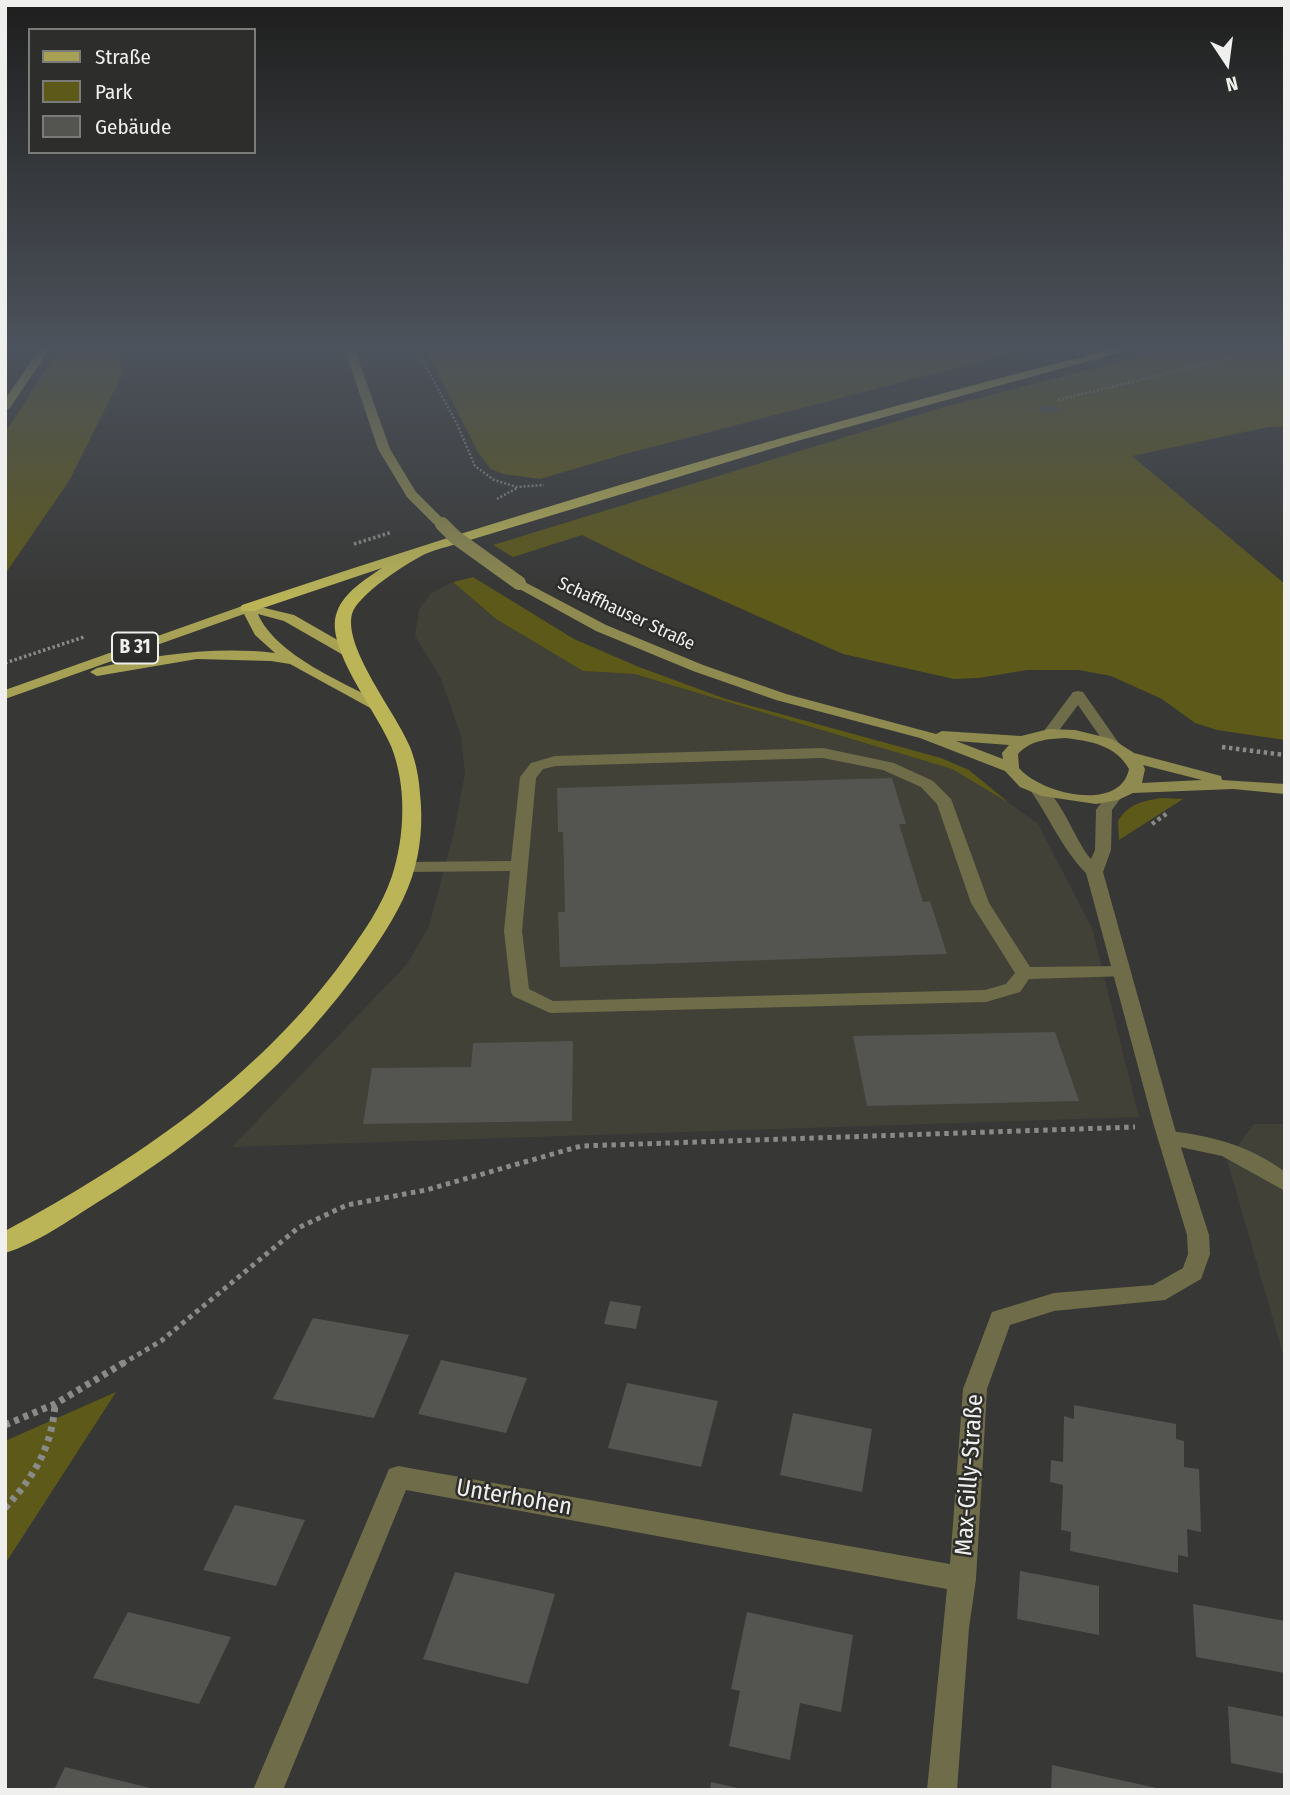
<!DOCTYPE html>
<html>
<head>
<meta charset="utf-8">
<style>
  body { margin:0 }
  #map { position:relative; width:1290px; height:1795px; overflow:hidden; background:#373735; font-family:"Fira Sans Condensed",sans-serif }
  canvas { display:block }
  .frame { position:absolute; inset:0; border:7px solid #efefee; pointer-events:none }
  .legend { position:absolute; left:28px; top:28px; width:228px; height:126px; box-sizing:border-box; background:#2d2d2b; border:2px solid #7b7b79; margin:0; padding:9px 12px; list-style:none; font-size:21px; color:#efefee }
  .legend li { display:flex; align-items:center; gap:14px; height:35px }
  .legend b { width:35px; border:2px solid #7b7b79 }
  .north { position:absolute; left:1192px; top:28px; width:70px; height:70px; -webkit-text-stroke:5px #2d2d2b; paint-order:stroke; rotate:167deg; font-size:19px; font-weight:700; line-height:28px; text-align:center; color:#efefee }
  .north::after { content:''; display:block; margin:auto; width:24px; height:32px; background:#efefee; clip-path:polygon(50% 0,100% 100%,50% 72%,0 100%) }
</style>
</head>
<body>
<div id="map">
<canvas width="1290" height="1795"></canvas>
<div class="frame"></div>
<ul class="legend">
<li><b style="height:9px;background:#a6a155"></b>Straße</li>
<li><b style="height:19px;background:#5d5919"></b>Park</li>
<li><b style="height:19px;background:#545451"></b>Gebäude</li>
</ul>
<div class="north">N</div>
</div>
<script>
const ctx = document.querySelector('canvas').getContext('2d');
ctx.lineJoin = 'round';
function fillPath(path, color) {
  ctx.fillStyle = color;
  ctx.fill(path, 'evenodd');
}
function trace(path, color, width, dash) {
  ctx.strokeStyle = color;
  ctx.lineWidth = width;
  ctx.lineCap = dash ? 'butt' : 'round';
  ctx.setLineDash(dash || []);
  ctx.stroke(path);
}
function label(font, color, halo, rows, align = 'center') {
  ctx.font = font + ' "Fira Sans Condensed",sans-serif';
  ctx.lineWidth = 5;
  ctx.setLineDash([]);
  ctx.textBaseline = 'middle';
  ctx.strokeStyle = halo;
  ctx.fillStyle = color;
  for (const [text, x, y, turn = 0] of rows) {
    ctx.save();
    ctx.translate(x, y);
    ctx.rotate((+turn || 0) * Math.PI / 180);
    ctx.textAlign = isNaN(turn) ? turn : align;
    if (halo) ctx.strokeText(text, 0, 0);
    ctx.fillText(text, 0, 0);
    ctx.restore();
  }
}
fillPath(new Path2D(`
  M453,582l43,37 87,52 50,3 319,95 57,34 29,21 54,104 47,189 -907,30 175,-183 22,-38 25,-94 11,-59 -4,-37 -20,-57 -26,-43 4,-27 12,-16z
  M1254,1124h31v237l-58,-201z`), '#414138');
fillPath(new Path2D(`
  M119,350l3,25 -53,106 -64,93v-141l51,-79z
  M426,350h599l-400,104 -85,25 -37,-5 -12,-5 -12,-15z
  M1164,350h121v76l-17,1 -136,29 153,128v156l-68,-10 -22,-7 -33,-24 -51,-23 -32,-6h-52l-48,8 -25,1 -111,-25 -198,-88 -63,-31 -69,22 -20,-12 444,-136z
  M473,577l101,62 65,28 87,32 215,59 28,12 40,33 -57,-34 -318,-95 -51,-3 -87,-52 -43,-37z
  M1161,798l22,1 -64,41 -1,-19c10,-17 25,-20 43,-23z
  M116,1392l-111,172v-123z`), '#5d5919');
fillPath(new Path2D(`
  M1043,405l12,1 6,4 -7,3 -12,-1 -5,-4z
  M892,778l14,46h-7l24,78 7,-1 17,53 -387,13 -2,-55h7l-2,-80h-5l-1,-44z
  M1055,1032l24,69 -212,5 -14,-70z
  M573,1041l-1,80 -209,3 9,-56 99,-1 2,-24z
  M610,1301l31,5 -5,23 -32,-5z
  M313,1318l96,17 -35,83 -101,-19z
  M441,1360l86,18 -21,55 -88,-19z
  M627,1383l91,18 -17,66 -93,-19z
  M1074,1405l102,19v15l8,2v26l15,2 2,63 -14,-3 1,28 -10,-2v18l-108,-22 1,-19 -10,-2 2,-45 -13,-3 1,-22 12,2 1,-46 10,3z
  M793,1413l79,16 -10,63 -82,-17z
  M235,1505l70,15 -29,66 -73,-16z
  M1020,1571l79,15v49l-82,-16z
  M455,1572l100,22 -27,90 -105,-25z
  M1193,1604l92,17v52l-89,-16z
  M128,1612l103,25 -32,67 -106,-26z
  M747,1612l106,23 -12,77 -41,-9 -10,57 -61,-14 11,-55 -9,-2z
  M1228,1706l57,11v57l-54,-11z
  M1052,1765l109,24v1h-110z
  M65,1767l89,22v1h-100z
  M711,1782l31,7v1h-32z`), '#545451');
trace(new Path2D(`
  M417,350l40,74 18,42 19,14 23,7 27,-2
  M1058,400l205,-50
  M497,499l20,-11`), '#8a8a88', 2.5, [2, 2]);
trace(new Path2D(`
  M354,544l38,-12
  M5,663l79,-26`), '#8a8a88', 3.5, [2.5, 2.5]);
trace(new Path2D(`
  M1222,747l63,8
  M1152,824l17,-12`), '#8a8a88', 4.5, [3.5, 3.5]);
trace(new Path2D(`
  M122,1364l39,-23 137,-113 49,-23 79,-15 155,-44 554,-19`), '#8a8a88', 5, [4.5, 4.5]);
trace(new Path2D(`
  M5,1425l50,-21 70,-42
  M5,1508c29,-31 47,-61 50,-104`), '#8a8a88', 7, [5, 5]);
fillPath(new Path2D(`
  M1078,691l5,1 35,50 3,3 -3,3h-10l-30,-43 -24,32h-10l-3,-3 3,-3 29,-39z
  M823,748l71,15 39,18 18,18 38,104 41,64 92,-1 9,6 -2,4 -100,3 -9,13 -34,10 -436,11 -37,-17 -2,-4 -7,-61 6,-60 -105,1 -9,-5 9,-5 106,-1 9,-84 11,-14 24,-7zM823,758l60,12 38,17 16,17 34,99 44,70 -9,11 -21,6 -432,11 -24,-12 -7,-58 14,-153 7,-9 13,-3z
  M1168,1131c42,4 83,15 117,41v19l-63,-35 -61,-13 -3,-5 3,-5z`), '#6f6d49');
fillPath(new Path2D(`
  M1038,785c21,5 37,57 53,74l4,-9 1,-40 13,-18h12l2,3 -11,15 -1,40 -8,22 71,254 35,109 1,19 -9,25 -36,21 -111,11 -44,14 -23,64 -11,190 -7,49 -12,162h-30l20,-201 -541,-99 -123,300h-30l136,-321 9,-3 552,98 13,-175 29,-77 62,-19 99,-8 30,-17 5,-14 -1,-19 -33,-109 -68,-253c-24,-24 -36,-55 -56,-83z`), '#6f6d49');
fillPath(new Path2D(`
  M5,350h12l-12,4z
  M345,350h10l35,99 27,45 -2,3h-8l-29,-48z
  M519,579l87,46 97,40 83,29 150,40 6,-3 79,5 28,-7 26,1 37,9 22,14 87,23 1,4 63,4v10l-52,-5 -100,4 -15,7 -22,4 -54,-8 -22,-9 -15,-16 -85,-33 -144,-38 -83,-29 -97,-40 -82,-45v-6zM1065,738c25,3 51,7 64,31 -9,44 -88,25 -110,-1l-1,-14c13,-14 29,-15 47,-16zM956,741l53,4 -7,8 1,6zM1143,765l59,15 -60,3 3,-14z`), '#8e8a50');
fillPath(new Path2D(`
  M39,350h10l-40,59 -4,1v-11z
  M248,604l46,11 61,35v6h-10l-61,-35 -26,-7c18,42 87,69 126,90l2,3 -2,3h-10l-84,-46 -19,-3 -74,-2 -100,17 -7,-4 7,-4c59,-13 117,-22 178,-15l-20,-18 -11,-21 -239,85v-9z`), '#a6a155');
fillPath(new Path2D(`
  M1109,350h20l-332,91 -327,99c-15,5 -31,8 -45,14 -18,9 -68,41 -73,60 -9,34 45,100 58,133 6,15 9,31 10,47 3,27 1,56 -8,83 -10,30 -28,57 -46,83 -70,100 -164,179 -268,242 -29,18 -60,41 -93,51v-22c128,-69 254,-153 340,-273 18,-25 37,-52 47,-82 13,-40 15,-90 -1,-130 -13,-33 -68,-100 -54,-134 7,-20 29,-33 45,-44l-128,43h-12l-2,-3 2,-3c286,-96 575,-181 867,-255z`), '#bbb558');
trace(new Path2D(`
  M411,494l32,32`), '#8e8a50', 10);
trace(new Path2D(`
  M442,524l13,13 64,46`), '#8e8a50', 14);
const sky = ctx.createLinearGradient(0, 0, 0, 601);
sky.addColorStop(0, '#1e1e1d');
sky.addColorStop(0.58, '#4d535c');
sky.addColorStop(1, '#4d535c00');
ctx.fillStyle = sky;
ctx.fillRect(0, 0, 1290, 601);
label('18px', '#efefee', '#2d2d2b', [
  ["Schaffhauser Straße",626,614,25]
]);
for (const [x, y, w] of [
  [135,648,46]
]) {
  const box = new Path2D();
  box.roundRect(x - w / 2, y - 15.5, w, 31, 5);
  ctx.fillStyle = '#2d2d2b';
  ctx.fill(box);
  trace(box, '#efefee', 2);
}
label('bold 19px', '#efefee', null, [
  ["B 31",135,648]
]);
label('24px', '#efefee', '#2d2d2b', [
  ["Max-Gilly-Straße",970,1475,-86],
  ["Unterhohen",514,1498,10]
]);
</script>
</body>
</html>
